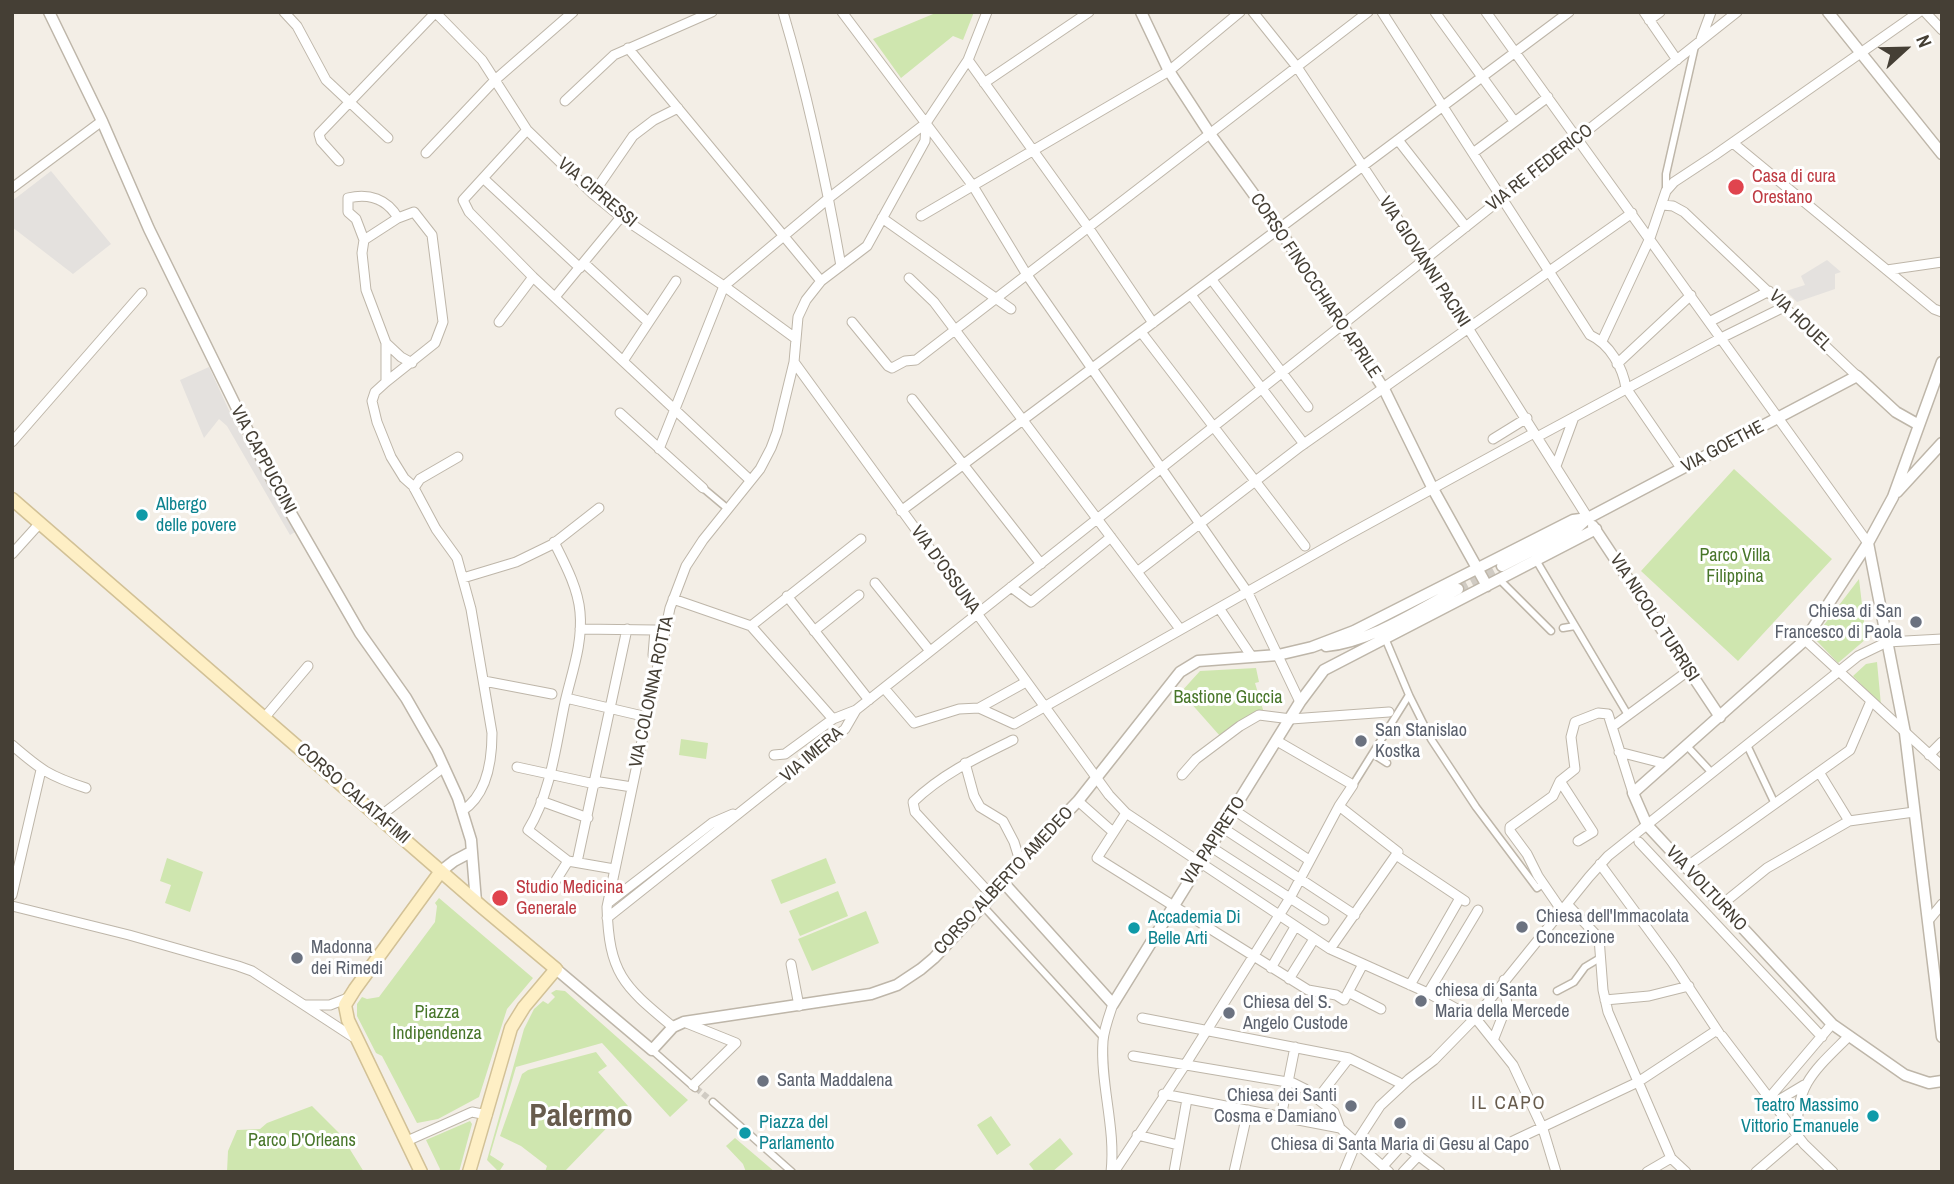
<!DOCTYPE html>
<html>
<head>
<meta charset="utf-8">
<style>
  body { margin:0 }
  #map { position:relative; width:1954px; height:1184px; overflow:hidden; background:#f3eee6; font-family:"Archivo Narrow",sans-serif }
  canvas { display:block }
  .frame { position:absolute; inset:0; border:14px solid #453f35; pointer-events:none }
  .north { position:absolute; left:1870px; top:14px; width:70px; height:70px; -webkit-text-stroke:5px #fff; paint-order:stroke; rotate:68deg; font-size:19px; font-weight:700; line-height:28px; text-align:center; color:#453f35 }
  .north::after { content:''; display:block; margin:auto; width:24px; height:32px; background:#453f35; clip-path:polygon(50% 0,100% 100%,50% 72%,0 100%) }
</style>
</head>
<body>
<div id="map">
<canvas width="1954" height="1184"></canvas>
<div class="frame"></div>
<div class="north">N</div>
</div>
<script>
const ctx = document.querySelector('canvas').getContext('2d');
ctx.lineJoin = 'round';
function fillPath(path, color) {
  ctx.fillStyle = color;
  ctx.fill(path, 'evenodd');
}
function trace(path, color, width, dash) {
  ctx.strokeStyle = color;
  ctx.lineWidth = width;
  ctx.lineCap = dash ? 'butt' : 'round';
  ctx.setLineDash(dash || []);
  ctx.stroke(path);
}
function label(font, color, halo, rows, align = 'center') {
  ctx.font = font + ' "Archivo Narrow",sans-serif';
  ctx.lineWidth = 6;
  ctx.setLineDash([]);
  ctx.textBaseline = 'middle';
  ctx.strokeStyle = halo;
  ctx.fillStyle = color;
  for (const [text, x, y, turn = 0] of rows) {
    ctx.save();
    ctx.translate(x, y);
    ctx.rotate((+turn || 0) * Math.PI / 180);
    ctx.textAlign = isNaN(turn) ? turn : align;
    if (halo) ctx.strokeText(text, 0, 0);
    ctx.fillText(text, 0, 0);
    ctx.restore();
  }
}
fillPath(new Path2D(`
  M938,12h36l-11,28 -10,-4 -52,42 -28,-39z
  M1734,469l98,90 -94,102 -97,-90z
  M1859,579l7,60 -28,24 -24,-25z
  M1877,662l4,43 -28,-29 13,-12z
  M1256,668l3,14 -4,1 9,30 -44,23 -39,-44 19,-21z
  M681,739l27,4 -2,16 -27,-4z
  M167,858l36,14 -13,40 -25,-9 6,-18 -11,-4z
  M826,858l10,25 -55,21 -10,-24z
  M838,891l10,25 -48,20 -11,-25z
  M439,898l94,80 -26,31 -28,88 -41,22 -21,4 -35,-67 -6,-3 -19,-37v-12l5,-7 5,2 12,-2 56,-75 2,-16 -2,-3z
  M866,911l13,32 -67,28 -14,-32z
  M556,990l9,1 123,109 -18,17 -68,-74 -86,24 -26,88 14,9 -5,8 -12,-12 37,-131 10,-20 9,-8 5,3 7,-7 -4,-4z
  M596,1052l11,14 -9,6 30,34 -64,66h-19l2,-6 -26,-20 -21,-10 22,-62 6,-4z
  M312,1106l29,29 23,37h-137l1,-21 9,-21 23,-1 7,-6z
  M991,1116l20,29 -14,10 -20,-30z
  M470,1121l2,3 -13,48h-20l1,-3 -14,-29z
  M735,1138l40,34h-29l-3,-8 -17,-18z
  M1060,1138l13,16 -21,18h-17l-6,-8z`), '#cfe6af');
fillPath(new Path2D(`
  M51,171l60,73 -38,30 -61,-47v-26z
  M1827,260l14,12 -6,2v15l-38,13 -11,-11 19,-6 -4,-9z
  M209,367l24,52 62,113 -5,3 -63,-109 -8,-7 -15,19 -24,-58z`), '#e4e1de');
trace(new Path2D(`
  M696,1088l17,14`), '#d0cbc3', 6, [6, 3]);
trace(new Path2D(`
  M1458,589l44,-23`), '#d0cbc3', 10, [10, 5]);
const pedestrian = new Path2D(`
  M1666,191v-17l29,-128
  M703,488l25,21
  M1536,560l92,155
  M1500,580l51,51
  M1563,628l12,-2
  M1385,638l24,57 22,44 45,68 61,81 6,-4
  M1747,745l28,59
  M1687,746l25,27
  M1373,754l14,9
  M1353,785l56,-90
  M983,906l120,131
  M1557,991l17,-9 11,-15 15,-9
  M652,1050l43,38
  M713,1102l79,70`);
const minor = new Path2D(`
  M284,12l13,14 29,54 62,58
  M435,12l47,48 45,70 66,64 28,23 103,69 71,52
  M783,12c25,84 43,169 58,254
  M842,12l131,174 54,89 221,318 52,109
  M1253,12l44,55 128,193 163,258
  M1382,12l208,323c20,9 33,33 36,53l55,80
  M1435,12l79,109
  M1486,12l382,531
  M1644,12l33,48
  M1925,12l17,18
  M1649,20l11,-8
  M1701,39l10,-27
  M628,48l193,233
  M968,60l120,167 65,96
  M984,83l105,-71
  M565,101l49,-46 98,-43
  M527,130l-64,70 6,12 64,65 217,203
  M1398,140l68,87
  M1733,143l201,166 8,3
  M426,153l69,-73 78,-68
  M1473,153l75,-56
  M339,161l-18,-20 -2,-7 116,-121
  M483,178l97,90
  M12,188l90,-67
  M593,194l40,-58 21,-16 24,-12
  M1663,205l10,1 11,6 173,164
  M921,216l248,-145 71,-59
  M882,218l129,91
  M364,240l-8,-21 -8,-7v-14c21,-5 39,1 50,20
  M584,263l63,58
  M1887,270l55,-8
  M909,278l25,24 246,327
  M1212,280l96,127
  M1191,295l113,149
  M555,297l66,-80
  M499,322l34,-45
  M852,322l36,44 4,2 13,-7 11,-1 452,-348
  M1709,322l60,-31
  M1141,332l164,214
  M1602,341l48,-103 16,-47 8,-9 41,-27 204,-143
  M386,343l15,14 11,6
  M623,361l53,-80
  M794,362l315,433 17,18 204,136 98,44 49,27 36,45 30,64 13,43
  M1617,364l74,-69
  M386,382v-39l-20,-53 -4,-37 2,-13 34,-22 16,-6 18,23 11,87 -8,21 -49,39 -11,10 -3,9 5,21 14,35 13,21 9,8 23,43 21,29 14,51 21,124c0,28 -5,62 -30,78
  M912,399l129,165
  M620,413l83,75
  M1537,437l184,-99 63,-31
  M1493,439l34,-21
  M12,442l130,-149
  M659,449l65,-163 105,-88 97,-75
  M1556,466l18,-49
  M414,488l6,-9 38,-22
  M901,511l668,-499
  M554,542c11,22 24,46 26,70 3,31 -8,60 -15,90 -9,42 -14,91 -37,128l40,31 46,8
  M12,554l28,-31
  M1137,572l164,-126 331,-233
  M463,578l53,-16 37,-18 46,-36
  M875,583l55,68
  M1011,587l20,15 80,-65
  M787,596l82,104
  M673,599l78,27 82,93
  M1219,608l33,49
  M751,626l110,-87
  M580,629l75,1 -2,25 6,1
  M814,631l45,-36
  M1805,640l137,126
  M484,681l68,13
  M884,688l30,35 45,-14 20,-1 35,16 332,-188 188,-103
  M566,698l81,19
  M979,708l47,-26
  M265,717l43,-51
  M1612,727l76,-56
  M12,745c29,25 37,31 74,43
  M1619,752l47,12
  M774,755l11,-1 48,-35 23,-9
  M1929,755l13,-13
  M965,763l9,33 6,11 23,14 11,21 6,19
  M517,767l78,17 5,-2 32,5
  M1819,772l30,49
  M1182,775l14,-16 44,-33 19,-11 32,4 98,-7
  M1560,781l33,51 -15,9
  M541,801l47,17
  M1078,801l35,31
  M1234,810l75,50
  M1126,813l-29,45 211,132 28,5 8,5 19,-36
  M379,817l65,-50
  M1223,828l132,87
  M1639,842l183,195
  M1211,847l113,73
  M1396,855l69,46
  M577,862l50,-233
  M1600,864l72,98 47,71
  M1685,868l165,-118 21,-49
  M553,885l15,-24
  M12,895l29,-125
  M992,896l-77,-84 -2,-10c29,-28 63,-44 100,-62
  M608,903l104,-80 21,-9
  M1568,905l31,33 4,52 5,22 63,146
  M12,906l117,29 109,31 14,5 101,66
  M1720,906l47,-38 82,-47 65,-9
  M1562,911l-24,-35 -11,-22 -17,-23v-4l43,-31 7,-15 15,-12 -4,-32 4,-15 23,-9 10,1 25,79
  M607,918l238,-189 11,-19 881,-698
  M1928,921l14,-17
  M1330,949l68,-97 -59,-46
  M791,964l8,42
  M1271,968l24,-41
  M1289,979l25,-40
  M1410,985l50,-87
  M1348,992l33,17
  M1428,993l50,-83
  M1605,1000l44,-4 40,-10
  M306,1005h24l18,-7
  M1142,1018l207,40 49,24 3,4
  M684,1022l52,21 -43,42
  M673,1027c-49,-41 -64,-52 -66,-120l63,-299 16,-42 17,-26 57,-71 11,-21 6,-16 17,-70 4,-45 8,-17 15,-19 46,-35 58,-105 1,-18 42,-63 19,-48
  M1722,1036l82,108 29,28
  M1494,1038l13,-33 -3,-25
  M1133,1056l160,27 12,6 29,23 6,16
  M1163,1094l177,34 49,44
  M1770,1097l62,-73
  M1318,1098l31,-40
  M1774,1103l30,-18
  M1281,1117l14,-70
  M1798,1134c-4,-49 18,-65 51,-98
  M1137,1135l41,10
  M407,1141l65,-29 15,3
  M1513,1141l125,-59 79,-52
  M1383,1166l20,-22 37,28
  M1111,1172c5,-44 -11,-88 -8,-131 1,-12 6,-25 10,-37
  M1114,1172l71,-107 105,-167 49,-92 14,-21 -76,-44
  M1174,1172l13,-73
  M1234,1172l14,-62
  M1344,1172l12,-29 24,-37 29,-27 25,-19 41,-42 114,-141 19,-21 250,-200 29,-14 55,-3
  M1403,1172l16,-17
  M1647,1172l24,-14 15,14
  M1756,1172l42,-36`);
const tertiary = new Path2D(`
  M49,12l53,109 47,108 124,253 87,151 46,65 31,54 21,46 13,42 5,62
  M1141,12l28,59 41,63 69,95 105,160 49,100 54,97
  M1828,12l114,142
  M1942,362l-49,135 -25,46 -63,97 -172,153 14,32 185,199 73,51 24,8 13,-2
  M1897,492l45,-49
  M1593,526l127,191
  M1868,543l37,190 37,304
  M1502,566l75,-38 11,-10 269,-142 39,36 23,13
  M1326,646c45,-4 92,-36 132,-57
  M441,871l13,-10 17,-9
  M1003,882l110,122 187,-302 24,-32 272,-141
  M556,969l96,81 21,-23 11,-5 187,-28 26,-9 24,-16 13,-11 58,-62 28,-35 58,-60 102,-129 18,-11 80,-6 34,-8 42,-16 219,-111 15,-2`);
const secondary = new Path2D(`
  M12,499l470,408 74,62 -32,38 -13,21 -42,144
  M421,1172l-73,-152 -3,-15 10,-16 86,-118`);
trace(pedestrian, '#beb6a9', 9);
trace(minor, '#beb6a9', 11);
trace(tertiary, '#beb6a9', 13);
trace(secondary, '#d2c196', 15);
trace(pedestrian, '#fff', 6);
trace(minor, '#fff', 9);
trace(tertiary, '#fff', 10);
trace(secondary, '#feefc5', 12);
for (const [x, y, r, color] of [
  [1736,187,9,"#e0444e"],
  [142,515,7,"#0f9aa8"],
  [1916,622,7,"#6b7280"],
  [1361,741,7,"#6b7280"],
  [500,898,9,"#e0444e"],
  [1522,927,7,"#6b7280"],
  [1134,928,7,"#0f9aa8"],
  [297,958,7,"#6b7280"],
  [1421,1001,7,"#6b7280"],
  [1229,1013,7,"#6b7280"],
  [763,1081,7,"#6b7280"],
  [1351,1106,7,"#6b7280"],
  [1873,1116,7,"#0f9aa8"],
  [1400,1123,7,"#6b7280"],
  [745,1133,7,"#0f9aa8"]
]) {
  const dot = new Path2D();
  dot.arc(x, y, r, 0, 2 * Math.PI);
  ctx.fillStyle = color;
  ctx.fill(dot);
  trace(dot, '#fff', 2.5);
}
label('18px', '#453f35', '#fff', [
  ["VIA RE FEDERICO",1540,168,-38],
  ["VIA CIPRESSI",597,193,40],
  ["VIA GIOVANNI PACINI",1424,262,57],
  ["CORSO FINOCCHIARO APRILE",1315,286,56],
  ["VIA HOUEL",1800,321,44],
  ["VIA GOETHE",1723,447,-28],
  ["VIA CAPPUCCINI",263,460,62],
  ["VIA D'OSSUNA",945,570,54],
  ["VIA NICOLÒ TURRISI",1654,618,57],
  ["VIA COLONNA ROTTA",652,692,-78],
  ["VIA IMERA",812,755,-40],
  ["CORSO CALATAFIMI",353,794,41],
  ["VIA PAPIRETO",1214,841,-57],
  ["CORSO ALBERTO AMEDEO",1004,881,-47],
  ["VIA VOLTURNO",1706,889,47]
]);
label('18px', '#be3a42', '#fff', [
  ["Casa di cura",1752,177],
  ["Orestano",1752,198],
  ["Studio Medicina",516,888],
  ["Generale",516,909]
], 'left');
label('18px', '#0d838f', '#fff', [
  ["Albergo",156,505],
  ["delle povere",156,526],
  ["Accademia Di",1148,918],
  ["Belle Arti",1148,939],
  ["Teatro Massimo",1859,1106,"right"],
  ["Vittorio Emanuele",1859,1127,"right"],
  ["Piazza del",759,1123],
  ["Parlamento",759,1144]
], 'left');
label('18px', '#48762a', '#fff', [
  ["Parco Villa",1735,556],
  ["Filippina",1735,577],
  ["Bastione Guccia",1228,698],
  ["Piazza",437,1013],
  ["Indipendenza",437,1034],
  ["Parco D'Orleans",302,1141]
]);
label('18px', '#5b616d', '#fff', [
  ["Chiesa di San",1902,612,"right"],
  ["Francesco di Paola",1902,633,"right"],
  ["San Stanislao",1375,731],
  ["Kostka",1375,752],
  ["Chiesa dell'Immacolata",1536,917],
  ["Concezione",1536,938],
  ["Madonna",311,948],
  ["dei Rimedi",311,969],
  ["chiesa di Santa",1435,991],
  ["Maria della Mercede",1435,1012],
  ["Chiesa del S.",1243,1003],
  ["Angelo Custode",1243,1024],
  ["Santa Maddalena",777,1081],
  ["Chiesa dei Santi",1337,1096,"right"],
  ["Cosma e Damiano",1337,1117,"right"],
  ["Chiesa di Santa Maria di Gesu al Capo",1400,1145,"center"]
], 'left');
ctx.letterSpacing = '2px';
label('19px', '#685c4d', '#fff', [
  ["IL CAPO",1509,1104]
]);
ctx.letterSpacing = '0px';
label('bold 32px', '#685c4d', '#fff', [
  ["Palermo",581,1117]
]);
</script>
</body>
</html>
